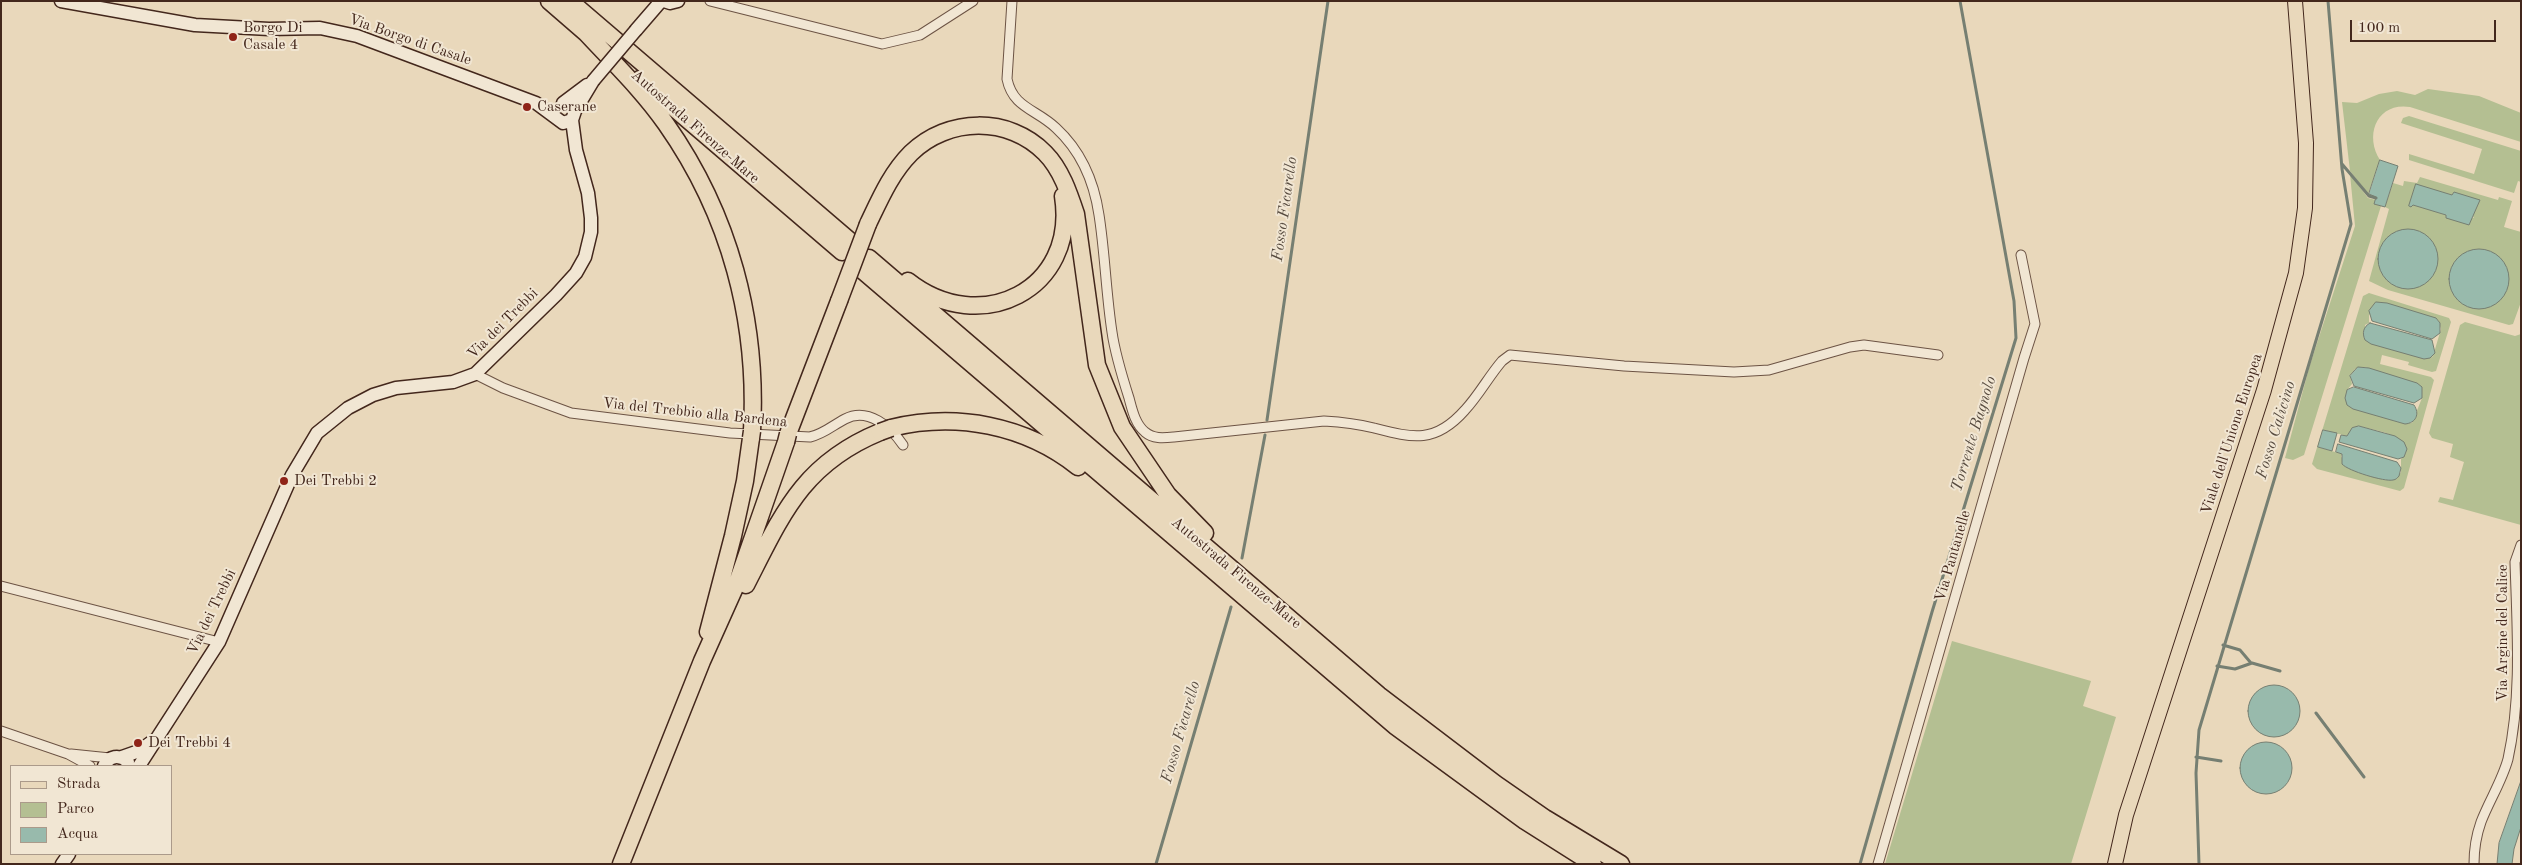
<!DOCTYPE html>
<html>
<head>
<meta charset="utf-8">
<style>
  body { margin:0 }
  #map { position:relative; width:2522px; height:865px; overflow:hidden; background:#e9d8bb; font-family:"Old Standard TT",serif }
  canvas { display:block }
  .frame { position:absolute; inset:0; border:2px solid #43271c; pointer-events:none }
  .legend { position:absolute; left:10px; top:765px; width:162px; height:90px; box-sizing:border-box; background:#f1e6d3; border:1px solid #ab9a8a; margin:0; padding:6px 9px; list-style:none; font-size:15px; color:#43271c }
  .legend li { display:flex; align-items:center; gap:10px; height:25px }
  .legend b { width:25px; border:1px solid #ab9a8a }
  .scale { position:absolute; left:2350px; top:20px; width:146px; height:22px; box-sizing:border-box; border:2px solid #43271c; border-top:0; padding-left:6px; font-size:15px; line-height:18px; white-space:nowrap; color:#43271c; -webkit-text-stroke:4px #f1e6d3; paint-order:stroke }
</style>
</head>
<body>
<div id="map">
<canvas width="2522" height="865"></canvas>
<div class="frame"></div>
<ul class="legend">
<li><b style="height:6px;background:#e9d8bb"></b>Strada</li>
<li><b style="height:14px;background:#b4bf92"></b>Parco</li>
<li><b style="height:14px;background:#98baac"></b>Acqua</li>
</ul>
<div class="scale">100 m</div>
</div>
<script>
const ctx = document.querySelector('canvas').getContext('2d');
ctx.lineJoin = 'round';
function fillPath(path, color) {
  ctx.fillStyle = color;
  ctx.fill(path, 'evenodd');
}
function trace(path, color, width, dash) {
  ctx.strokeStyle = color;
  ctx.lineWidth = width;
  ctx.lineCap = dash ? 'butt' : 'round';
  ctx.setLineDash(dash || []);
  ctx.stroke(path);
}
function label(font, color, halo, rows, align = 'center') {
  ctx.font = font + ' "Old Standard TT",serif';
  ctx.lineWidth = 4;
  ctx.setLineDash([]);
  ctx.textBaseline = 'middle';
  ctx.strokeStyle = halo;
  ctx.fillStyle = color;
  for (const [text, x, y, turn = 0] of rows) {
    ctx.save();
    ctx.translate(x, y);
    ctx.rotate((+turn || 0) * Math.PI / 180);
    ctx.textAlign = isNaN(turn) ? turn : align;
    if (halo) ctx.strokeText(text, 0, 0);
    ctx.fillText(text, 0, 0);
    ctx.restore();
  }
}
fillPath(new Path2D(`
  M2428,89l51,7 42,17v29l-111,-35c-33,-5 -46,28 -30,53l-12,34 -18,-23 -8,-69 15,1 22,-9 18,-3 18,4z
  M2409,116l112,35v31l-3,-1 -4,12 -105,-33v-6l65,20 8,-25 -81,-26 2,-5z
  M2350,174l18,24 8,2 -1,4 6,2 -77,249 -11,5 -8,-2 24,-90 46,-142z
  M2420,177l78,23 1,-3 13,4 -8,26 17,5v70l-8,22 -4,1 -121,-35 -19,-9 20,-72 -4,-2 8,-24 10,3 1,-5 13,2zM2453,192l21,26h-28l1,-3 -35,-11 41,-9zM2396,232l30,51c-13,7 -23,7 -37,-1l-7,-36zM2476,249l10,1 21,18 1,19 -41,-35z
  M2369,293l80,25 2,4 -15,49 -4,1 -24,-7 1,-3 -27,-7 -2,9 51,13 3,3 -30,108 -4,3 -83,-22 -5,-5 51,-168zM2380,303l58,17 3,9 -8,27 -3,2 -61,-16 -4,-17 4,-2v-8zM2365,367l57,31 -10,25h-10l-51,-16 -4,-17 5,-6 -2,-8 5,-7zM2359,426c20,6 40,5 47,27l-5,6v13l-4,6 -11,2 -45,-23 1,-3 -24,-7 5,-17 24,6z
  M2465,322l50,14 6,-2v191l-83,-23 2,-5 13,3 11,-38 -14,-5 3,-13 -21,-6 -3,-5 31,-108z
  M1952,641l139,40 -8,25 33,11 -45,147h-186z`), '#b4bf92');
const water = new Path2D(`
  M2380,160l18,6 -13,41 -11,-3 2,-7 -7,-3z
  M2416,184l36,11 2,-3 26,8 -11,25 -23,-7v-3l-33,-10 -2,2 -2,-1z
  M2378 259a30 30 0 1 1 60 0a30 30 0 1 1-60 0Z
  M2449 279a30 30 0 1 1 60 0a30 30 0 1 1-60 0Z
  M2376,302l11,1 49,15 4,5v10l-8,6 -60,-18 -3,-10z
  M2370,323l62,17 3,13 -5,5 -6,1 -53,-15 -6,-4c-3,-7 -2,-13 5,-17z
  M2358,367l11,1 48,15 5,4v11l-8,5 -60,-17 -4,-10z
  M2354,387l60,18c6,9 2,18 -9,19l-52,-15 -6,-4 -2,-7 2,-8z
  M2359,426l36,10 9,6 3,7 -3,8 -6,2 -59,-17 2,-7 6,1 5,-8z
  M2323,430l14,3 -5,18 -14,-4z
  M2338,444l59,18 4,6 -2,8c-1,1 -3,4 -6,4 -8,2 -45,-9 -51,-16v-10l-6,-2z
  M2248 711a26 26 0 1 1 52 0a26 26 0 1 1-52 0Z
  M2240 768a26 26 0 1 1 52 0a26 26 0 1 1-52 0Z
  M2521,781v46l-7,22 -2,15h-15l2,-21z`);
fillPath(water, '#98baac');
trace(water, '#767f72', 1);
trace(new Path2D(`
  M2342,164l27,32 7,2
  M1267,420l61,-419
  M1242,558l23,-123
  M2223,645l17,5 11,13
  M2217,666l18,3 17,-6 28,8
  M2316,713l48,64
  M2196,757l25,4
  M1156,864l75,-257
  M1860,864l72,-252 84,-274 -2,-37 -54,-300
  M2199,864l-3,-91 3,-43 152,-506 -9,-55 -14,-168`), '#767f72', 3);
const street = new Path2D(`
  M710,1l172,43 38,-9 53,-34
  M1012,1l-5,78c6,29 29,30 49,49 25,23 38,53 43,87 6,38 7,78 13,117 3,22 10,44 17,66 3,11 6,26 16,34 8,7 18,6 29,5l150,-16c17,1 34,3 50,7 39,10 61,16 91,-18 14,-15 24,-34 37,-49l8,-6 114,11 110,6 35,-2 81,-23 14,-2 74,10
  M475,374l28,14 68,25 159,20 80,4c14,-3 23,-12 35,-18 23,-12 46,8 58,26
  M1,586l218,56
  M1,731l67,23 22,12
  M71,754l39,4
  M1878,864l146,-506 11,-34 -14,-69
  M2474,864c0,-14 2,-28 7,-42 8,-21 21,-41 27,-63 14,-64 9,-131 7,-197l6,-17`);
const secondary = new Path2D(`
  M61,1l134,24 74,4 51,-1 37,8 179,67 27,20 9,-3 3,-9 18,-30
  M664,1l6,2 8,-2
  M636,30l25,-29
  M563,103l24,-18
  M122,757l17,-6 14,-10
  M104,766c5,-10 15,-12 24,-4
  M139,766l80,-124 73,-167 25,-42 31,-25 25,-13 23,-7 57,-6 22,-8 81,-79 20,-22 9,-16 6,-25v-14l-3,-25 -12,-43 -4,-30
  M62,864l7,-10`);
const primary = new Path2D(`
  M2115,864l11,-49 138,-425 32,-117 9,-65 1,-65 -11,-142`);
const highway = new Path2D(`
  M549,1l45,39
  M570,1l279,239
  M586,33c27,29 57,58 80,91 64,91 92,197 86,307
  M640,79l202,173
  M868,224c12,-25 23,-51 43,-71 37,-36 98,-37 134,0 16,16 24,40 31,61l21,151 25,62 46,68 37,38
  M869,258l510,437 117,89 49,34 76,46
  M863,271l532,455 130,95 68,43
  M908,281c72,57 170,9 155,-85
  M891,428c65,-16 134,-3 187,39
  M788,434l51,-133
  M746,585c36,-70 56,-121 134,-153
  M708,632l25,-96 12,-55 6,-43
  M621,864l81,-203 35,-78 49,-141`);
trace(street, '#6c5344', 11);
trace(secondary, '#43271c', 15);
trace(primary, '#43271c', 16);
trace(highway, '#43271c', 19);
trace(street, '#f1e6d3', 9);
trace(secondary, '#f1e6d3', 12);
trace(primary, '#e9d8bb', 14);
trace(highway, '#e9d8bb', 16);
const secondaryBridge = new Path2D(`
  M593,81l43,-51`);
const highwayBridge = new Path2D(`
  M839,301l29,-77
  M880,432l11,-4
  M751,438l1,-7
  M786,442l2,-8`);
trace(secondaryBridge, '#43271c', 15, []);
trace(highwayBridge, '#43271c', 19, []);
trace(secondaryBridge, '#f1e6d3', 12);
trace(highwayBridge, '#e9d8bb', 16);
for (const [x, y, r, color] of [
  [233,37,5,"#8f2418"],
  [527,107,5,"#8f2418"],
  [284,481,5,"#8f2418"],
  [138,743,5,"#8f2418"]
]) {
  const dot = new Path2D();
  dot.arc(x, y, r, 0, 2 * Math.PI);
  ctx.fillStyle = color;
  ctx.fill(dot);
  trace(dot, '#f1e6d3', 2);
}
label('15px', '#43271c', '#f1e6d3', [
  ["Borgo Di",243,28],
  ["Casale 4",243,45],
  ["Caserane",537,107],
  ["Dei Trebbi 2",294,481],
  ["Dei Trebbi 4",148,743]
], 'left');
label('15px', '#43271c', '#f1e6d3', [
  ["Via Borgo di Casale",410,40,19],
  ["Autostrada Firenze-Mare",695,127,41],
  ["Via dei Trebbi",503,324,-45],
  ["Via del Trebbio alla Bardena",695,413,6],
  ["Viale dell'Unione Europea",2232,434,-72],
  ["Via Pantanelle",1953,556,-74],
  ["Autostrada Firenze-Mare",1236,573,40],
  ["Via dei Trebbi",212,612,-64],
  ["Via Argine del Calice",2503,633,-90]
]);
label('italic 16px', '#584c40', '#f1e6d3', [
  ["Fosso Ficarello",1285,209,-82],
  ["Fosso Calicino",2276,430,-73],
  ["Torrente Bagnolo",1974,434,-73],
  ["Fosso Ficarello",1181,732,-74]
]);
</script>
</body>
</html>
